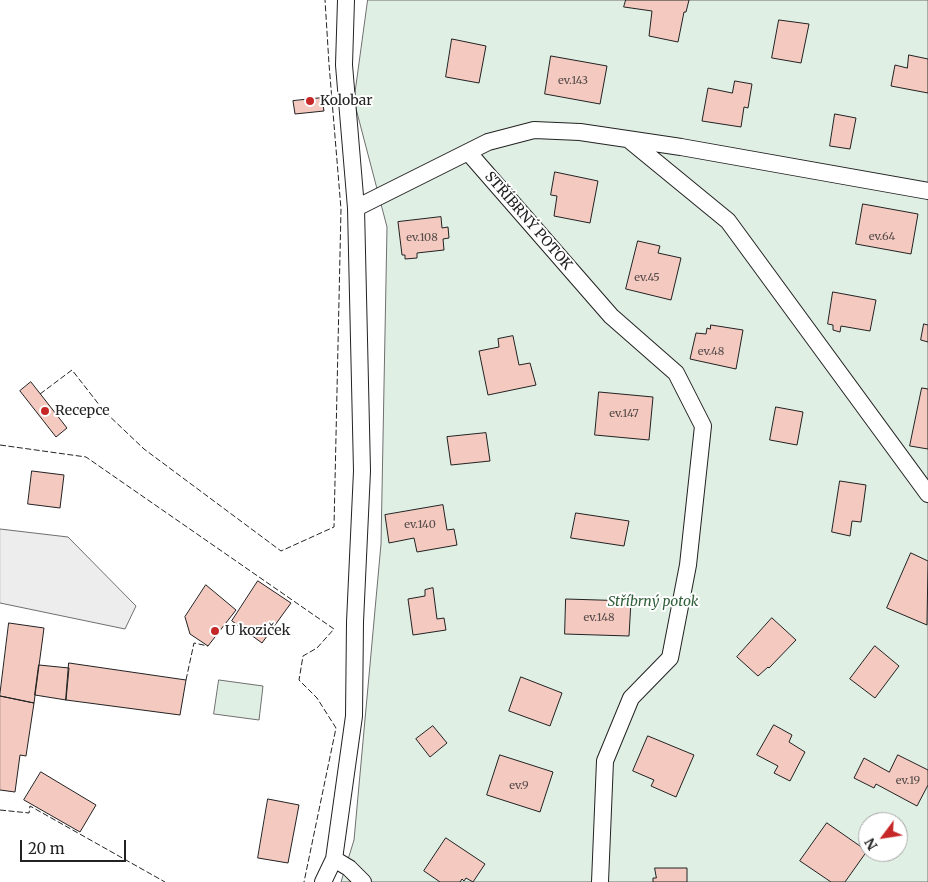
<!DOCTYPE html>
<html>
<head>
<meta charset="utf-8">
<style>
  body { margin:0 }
  #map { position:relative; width:928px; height:882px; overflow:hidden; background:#fff; font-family:Merriweather,serif }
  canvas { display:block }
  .north { position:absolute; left:858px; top:812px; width:50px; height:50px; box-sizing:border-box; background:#fff; border:1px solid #a7a7a7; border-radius:50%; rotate:239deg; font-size:14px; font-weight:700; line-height:20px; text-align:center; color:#222 }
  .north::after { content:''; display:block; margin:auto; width:18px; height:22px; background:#c62828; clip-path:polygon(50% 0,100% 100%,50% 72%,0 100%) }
  .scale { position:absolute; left:20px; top:840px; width:106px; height:22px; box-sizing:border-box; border:2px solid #222; border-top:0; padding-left:6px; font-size:15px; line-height:18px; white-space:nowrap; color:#222; -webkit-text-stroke:4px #fff; paint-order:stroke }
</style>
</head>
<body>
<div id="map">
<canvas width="928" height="882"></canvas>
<div class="north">N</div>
<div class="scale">20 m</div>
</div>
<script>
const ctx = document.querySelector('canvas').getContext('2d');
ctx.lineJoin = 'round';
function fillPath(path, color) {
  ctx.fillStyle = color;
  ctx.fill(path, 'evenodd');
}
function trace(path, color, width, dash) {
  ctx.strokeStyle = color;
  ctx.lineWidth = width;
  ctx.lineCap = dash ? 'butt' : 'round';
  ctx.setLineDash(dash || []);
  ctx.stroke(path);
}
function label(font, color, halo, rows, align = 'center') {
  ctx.font = font + ' Merriweather,serif';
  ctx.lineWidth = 4;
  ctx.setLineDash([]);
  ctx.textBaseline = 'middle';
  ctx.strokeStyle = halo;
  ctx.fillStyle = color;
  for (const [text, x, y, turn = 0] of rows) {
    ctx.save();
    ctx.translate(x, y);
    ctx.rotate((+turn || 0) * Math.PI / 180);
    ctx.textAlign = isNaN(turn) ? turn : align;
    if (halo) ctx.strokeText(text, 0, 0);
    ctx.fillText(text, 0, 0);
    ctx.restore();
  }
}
const green = new Path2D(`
  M368,0h560v882h-587l13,-42 27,-296 6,-317 -33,-126zM868,822h30v30h-30z
  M219,680l44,6 -4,34 -45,-6z`);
fillPath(green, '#e0efe3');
trace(green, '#6f6f6f', 1);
const parking = new Path2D(`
  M0,529l68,8 68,69 -11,23 -125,-26z`);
fillPath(parking, '#ededed');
trace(parking, '#6f6f6f', 1);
const building = new Path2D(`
  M626,0h63l-3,12h-2l-6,30 -29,-6 3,-25 -28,-4z
  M779,20l30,4 -8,39 -29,-5z
  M452,39l34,7 -7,37 -33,-6z
  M909,55l19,4v34l-37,-7 4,-21 12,3z
  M551,56l56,10 -7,38 -55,-10z
  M735,81l17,3 -4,24 -4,-1 -3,20 -39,-6 6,-33 24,5z
  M322,98l2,13 -29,3 -2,-13z
  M835,114l21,4 -6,31 -20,-3z
  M555,172l43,9 -8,42 -36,-7 3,-20 -6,-1z
  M863,204l55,10 -7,40 -55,-10z
  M441,217l1,11 6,-1 1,11 -6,1 1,11 -27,3v5l-12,1v-4h-3l-4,-33z
  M638,241l22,5 -2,7 23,5 -10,42 -45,-11z
  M833,292l43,8 -6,31 -29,-5 -1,6 -7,-2v-5l-5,-1z
  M924,324l4,1v17l-7,-2z
  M711,325l32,5 -7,39 -46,-10 6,-26 10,1 1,-6 3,1z
  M513,336l6,29 11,-2 6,22 -48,10 -9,-44 20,-4 -1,-8z
  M31,382l36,46 -11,9 -36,-46z
  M922,388l6,1v60l-18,-3z
  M599,392l54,5 -4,43 -54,-5z
  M776,407l27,5 -6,33 -27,-5z
  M486,433l4,28 -39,4 -4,-28z
  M32,471l32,4 -4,33 -32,-4z
  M840,481l26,4 -5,37 -9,-1 -2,15 -18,-4z
  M443,505l4,25 7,-1 3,16 -40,7 -3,-14 -25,5 -4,-28z
  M576,513l53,8 -5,25 -53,-8z
  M911,553l17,8 -1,64 -40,-17z
  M258,581l33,22 -29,40 -30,-22z
  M206,585l30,25 -28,36 -18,-12 -5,-17z
  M433,588l4,31 7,-1 2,12 -33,5 -5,-36 17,-3v-6z
  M566,599l65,2 -2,35 -64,-2z
  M772,618l24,22 -27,28 -1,-1 -10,9 -21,-19z
  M9,623l35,5 -10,75 -34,-7z
  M875,646l24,20 -24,32 -25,-19z
  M69,663l117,17 -6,35 -114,-15z
  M39,665l30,3 -3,32 -31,-5z
  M521,677l41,16 -12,33 -41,-15z
  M0,696l34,7 -8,53 -6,-1 -5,37 -15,-2z
  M774,725l18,10 -3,7 16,10 -15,29 -16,-8 4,-7 -21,-11z
  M433,726l14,17 -17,14 -14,-18z
  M648,736l46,19 -18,42 -25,-11 3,-6 -21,-9z
  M500,755l53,17 -13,40 -53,-17z
  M898,755l30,15v15l-11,21 -41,-22 -2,4 -20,-10 10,-20 25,14z
  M41,772l55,33 -16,27 -56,-32z
  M268,799l31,6 -11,58 -30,-5z
  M827,823l40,28 -22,31h-14l-31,-21z
  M446,838l39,26 -12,18 -7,-4 -2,3 -2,-2 -2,3h-20l-16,-11z
  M655,868h32v14h-34v-4h3z`);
fillPath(building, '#f3c9c0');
trace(building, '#222', 1);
const service = new Path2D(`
  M628,139l100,82 200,273
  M468,152l143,164 65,57 27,53 -15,139 -18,93 -39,40 -26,63 -5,121
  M356,208l132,-66 46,-12 46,2 101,15 247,44
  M334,859l15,9 14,14
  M323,882l11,-23 20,-143 1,-94 7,-151 -6,-263 -12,-143 2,-65`);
trace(service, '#222', 18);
trace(service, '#fff', 16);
trace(new Path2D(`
  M40,394l32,-24 32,41 40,38 137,102 53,-24 7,-318 -12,-145 -4,-64
  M0,445l86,12 248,172 -17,19 -14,8 -4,24 18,18 19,30 -32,154
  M186,680l8,-37 14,3
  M0,810l29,3 1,-7 135,76`), '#222', 1, [6, 2.5]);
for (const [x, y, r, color] of [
  [310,101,5,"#c62828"],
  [45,411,5,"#c62828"],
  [215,631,5,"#c62828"]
]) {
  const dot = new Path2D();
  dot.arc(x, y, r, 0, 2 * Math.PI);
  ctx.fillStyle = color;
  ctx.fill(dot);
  trace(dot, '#fff', 2);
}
label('11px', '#564c4a', null, [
  ["ev.143",573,81],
  ["ev.64",882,237],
  ["ev.108",422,238],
  ["ev.45",647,278],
  ["ev.48",711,352],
  ["ev.147",624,414],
  ["ev.140",420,525],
  ["ev.148",599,618],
  ["ev.19",908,781],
  ["ev.9",519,786]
]);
label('14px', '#222', '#fff', [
  ["Kolobar",320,101],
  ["Recepce",55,411],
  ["U koziček",225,631]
], 'left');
label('14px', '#222', '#fff', [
  ["STŘÍBRNÝ POTOK",528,221,49]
]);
label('italic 14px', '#2f5e38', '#fff', [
  ["Stříbrný potok",653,602]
]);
</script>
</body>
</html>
